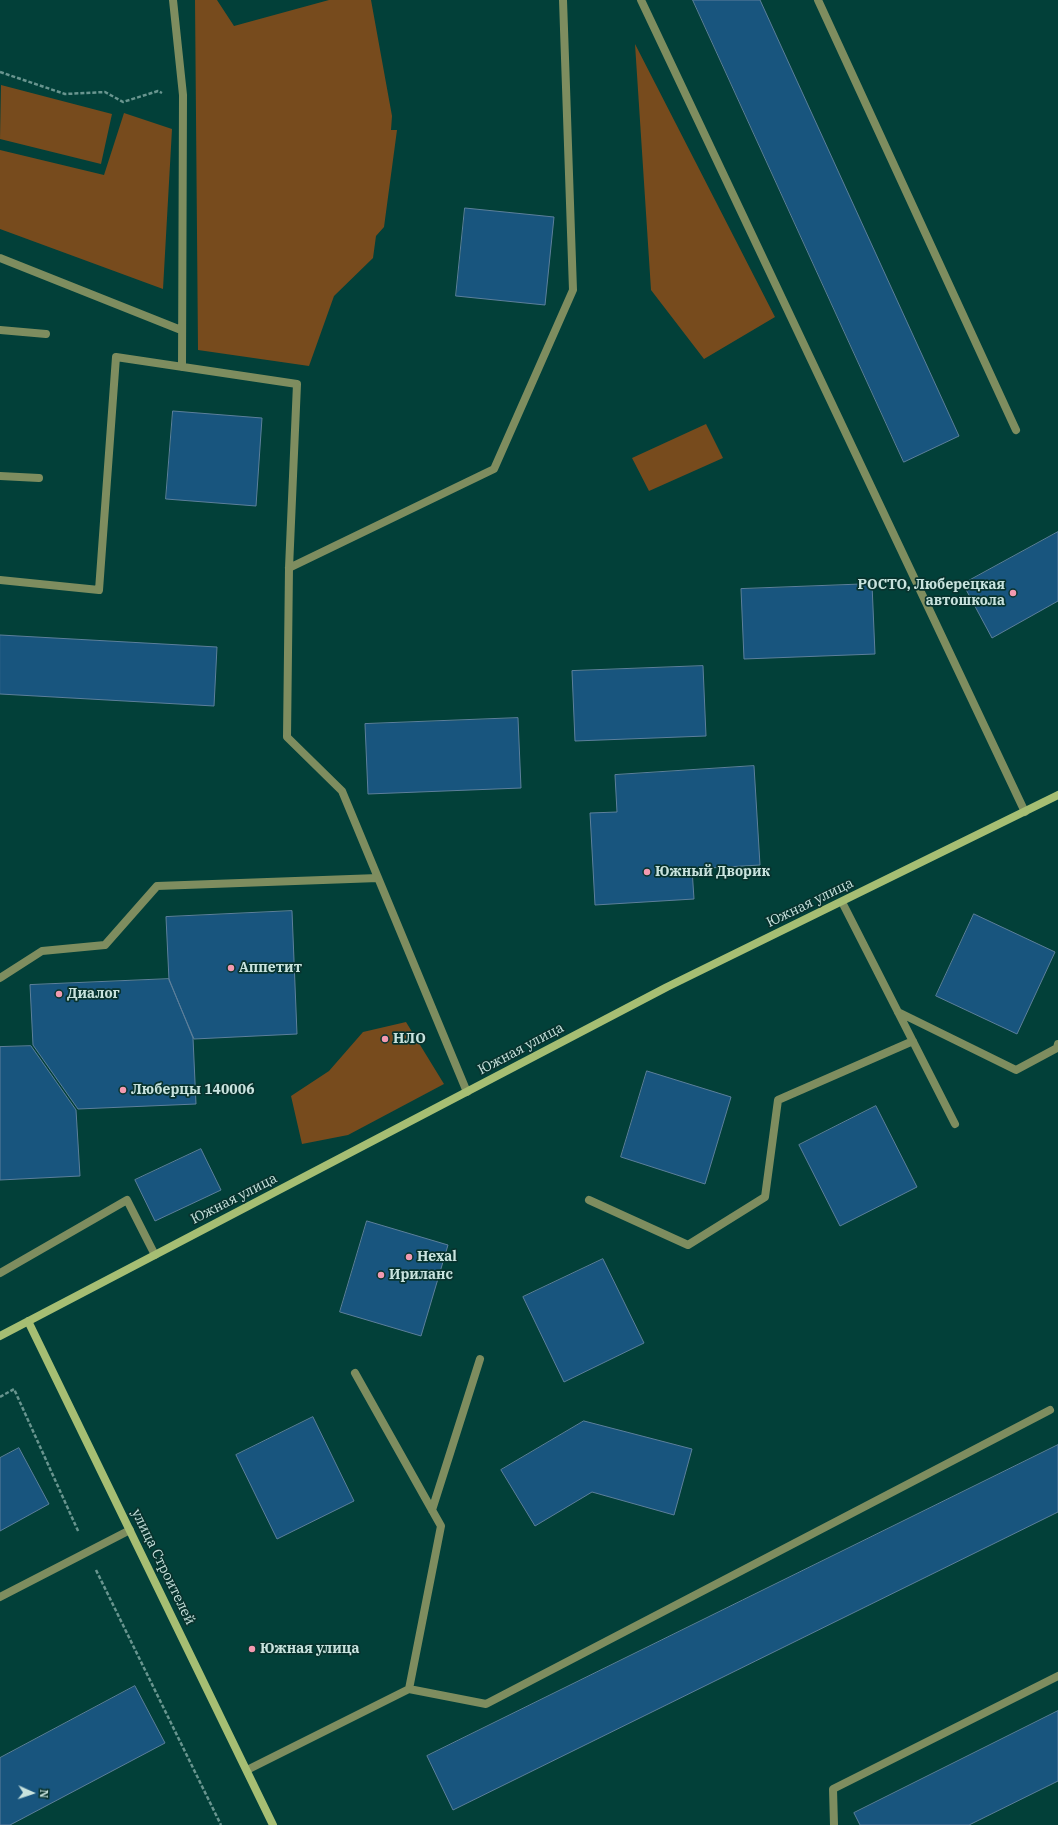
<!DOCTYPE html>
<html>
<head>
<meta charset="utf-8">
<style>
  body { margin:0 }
  #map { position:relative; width:1058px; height:1825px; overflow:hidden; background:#024039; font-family:"IBM Plex Serif",serif }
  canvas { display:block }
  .north { position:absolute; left:12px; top:1773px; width:40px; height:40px; -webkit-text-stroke:3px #08332e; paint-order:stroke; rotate:93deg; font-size:11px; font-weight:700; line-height:16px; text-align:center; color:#c8e3de }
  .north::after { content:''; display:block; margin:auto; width:14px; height:18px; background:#c8e3de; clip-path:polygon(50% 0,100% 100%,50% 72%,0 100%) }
</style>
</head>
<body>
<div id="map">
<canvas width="1058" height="1825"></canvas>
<div class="north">N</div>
</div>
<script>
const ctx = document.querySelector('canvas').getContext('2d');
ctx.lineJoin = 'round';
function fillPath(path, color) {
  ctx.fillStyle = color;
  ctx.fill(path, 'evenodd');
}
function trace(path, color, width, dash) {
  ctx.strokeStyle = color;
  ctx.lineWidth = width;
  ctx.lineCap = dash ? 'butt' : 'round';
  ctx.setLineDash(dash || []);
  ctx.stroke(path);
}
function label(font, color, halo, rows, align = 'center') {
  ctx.font = font + ' "IBM Plex Serif",serif';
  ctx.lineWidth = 3.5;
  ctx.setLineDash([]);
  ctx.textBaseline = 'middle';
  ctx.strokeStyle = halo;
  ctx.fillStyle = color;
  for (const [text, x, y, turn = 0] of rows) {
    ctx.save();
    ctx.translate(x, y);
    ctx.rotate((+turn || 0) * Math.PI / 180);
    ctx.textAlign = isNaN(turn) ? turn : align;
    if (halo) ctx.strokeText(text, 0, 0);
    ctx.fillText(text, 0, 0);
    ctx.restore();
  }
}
fillPath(new Path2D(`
  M195,0h22l17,26 95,-26h42l21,116 -1,14h6l-13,97 -8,9 -3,22 -39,38 -25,70 -111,-16z
  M635,44l140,273 -71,42 -53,-69z
  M1,85l111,29 -11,50 -101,-25z
  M124,113l48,16 -9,160 -163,-60v-79l104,25z
  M706,424l17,34 -74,33 -17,-33z
  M406,1022l38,62 -96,51 -46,9 -11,-48 38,-25 34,-39z`), '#774b1d');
const building = new Path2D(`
  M693,0h67l199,436 -55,26z
  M465,208l89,9 -9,88 -89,-9z
  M173,411l89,7 -6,88 -90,-7z
  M1058,532v69l-66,37 -29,-54z
  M872,584l3,70 -131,5 -3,-70z
  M0,635l217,12 -3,59 -214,-12z
  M703,666l3,70 -131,5 -3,-70z
  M518,718l3,70 -153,6 -3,-70z
  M754,766l6,99 -68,4 2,30 -99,6 -5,-92 27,-1 -2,-37z
  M292,911l5,123 -103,5 -25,-59 -3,-63z
  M974,914l81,38 -38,82 -81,-38z
  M169,979l24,59 3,66 -118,5 -45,-64 -3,-60z
  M31,1046l45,64 4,66 -80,4v-133z
  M647,1071l84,26 -26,87 -84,-27z
  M876,1106l41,81 -77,39 -41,-81z
  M201,1149l20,41 -66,31 -20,-41z
  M367,1221l81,24 -27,91 -81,-24z
  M603,1259l41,84 -80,39 -41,-85z
  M313,1417l41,84 -77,38 -41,-84z
  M584,1421l108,28 -18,66 -82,-23 -57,34 -34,-56z
  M1058,1445v67l-605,298 -26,-54z
  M19,1448l30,56 -49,27v-73z
  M135,1686l30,57 -155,82h-10v-67z
  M1058,1711v70l-89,44h-109l-6,-12z`);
fillPath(building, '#18557e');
trace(building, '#5c7f9b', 1);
trace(new Path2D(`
  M0,72l65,22 40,-2 18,10 35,-11 4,2
  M0,1397l14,-8 65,144
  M96,1570l125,255`), '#69958f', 2.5, [4, 2]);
trace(new Path2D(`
  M173,0l10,95 -1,272
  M641,0l384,812
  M818,0l198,430
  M0,258l181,72
  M0,330l46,4
  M0,476l39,2
  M289,568l205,-99 79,-179 -10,-290
  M0,580l99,10 17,-233 181,27 -8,184 -2,169 55,54 125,301
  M842,902l113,222
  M0,978l42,-27 63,-6 52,-59 221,-8
  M898,1012l118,58 41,-22 1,-4
  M589,1200l99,45 77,-48 13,-97 135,-59
  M0,1273l127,-73 28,55
  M432,1510l48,-151
  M0,1597l130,-67
  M409,1689l77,15 564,-294
  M247,1770l162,-81 32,-163 -86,-153
  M834,1825l-1,-36 225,-113`), '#7e8d5f', 8);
trace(new Path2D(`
  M28,1321l245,504
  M0,1336l667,-349 391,-192`), '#a6be73', 8);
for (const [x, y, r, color] of [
  [1013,593,4,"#f29ab0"],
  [647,872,4,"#f29ab0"],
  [231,968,4,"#f29ab0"],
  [59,994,4,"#f29ab0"],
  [385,1039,4,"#f29ab0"],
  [123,1090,4,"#f29ab0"],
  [409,1257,4,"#f29ab0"],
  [381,1275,4,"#f29ab0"],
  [252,1649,4,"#f29ab0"]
]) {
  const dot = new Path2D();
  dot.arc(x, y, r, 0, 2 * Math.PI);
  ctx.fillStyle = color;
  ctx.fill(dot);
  trace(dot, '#08332e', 1.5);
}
label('bold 14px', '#c8e3de', '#08332e', [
  ["РОСТО, Люберецкая",1005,585,"right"],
  ["автошкола",1005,601,"right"],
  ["Южный Дворик",655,872],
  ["Аппетит",239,968],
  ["Диалог",67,994],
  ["НЛО",393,1039],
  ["Люберцы 140006",131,1090],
  ["Hexal",417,1257],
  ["Ириланс",389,1275],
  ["Южная улица",260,1649]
], 'left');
label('14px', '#c8e3de', '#08332e', [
  ["Южная улица",810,903,-26],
  ["Южная улица",521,1049,-28],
  ["Южная улица",234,1199,-27],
  ["улица Строителей",163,1567,64]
]);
</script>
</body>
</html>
